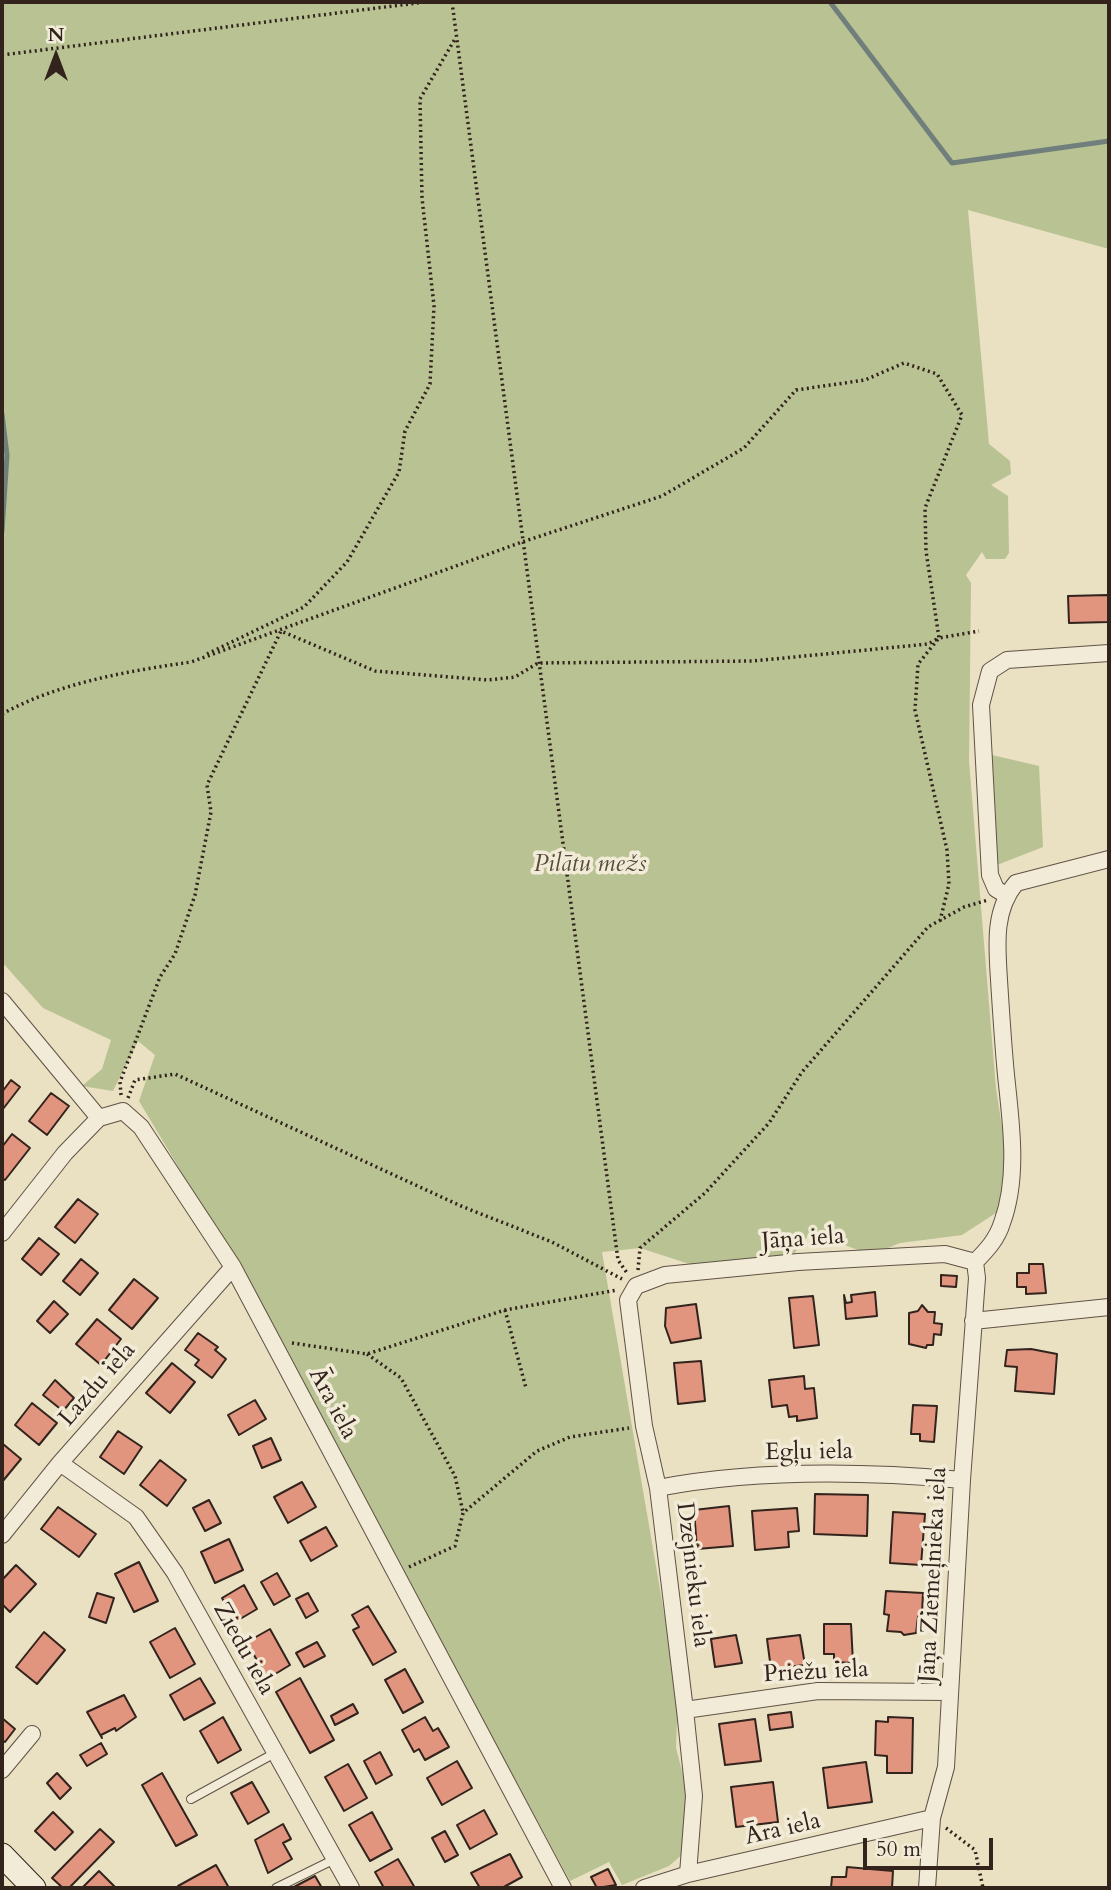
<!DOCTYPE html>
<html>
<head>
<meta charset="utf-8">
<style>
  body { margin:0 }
  #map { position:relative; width:1111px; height:1890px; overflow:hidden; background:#eae0c2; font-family:Cardo,serif }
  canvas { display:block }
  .frame { position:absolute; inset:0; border:4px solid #32231d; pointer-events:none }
  .north { position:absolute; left:21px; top:21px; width:70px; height:70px; -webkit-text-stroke:5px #f1ebd7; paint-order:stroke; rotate:0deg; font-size:19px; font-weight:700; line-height:28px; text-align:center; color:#32231d }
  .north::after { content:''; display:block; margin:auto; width:24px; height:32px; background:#32231d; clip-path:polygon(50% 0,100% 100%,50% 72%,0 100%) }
  .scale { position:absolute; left:863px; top:1838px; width:130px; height:32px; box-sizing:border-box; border:4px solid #32231d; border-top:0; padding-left:9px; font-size:21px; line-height:24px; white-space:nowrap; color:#32231d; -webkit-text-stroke:5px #f1ebd7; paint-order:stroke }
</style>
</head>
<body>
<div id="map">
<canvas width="1111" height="1890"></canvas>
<div class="frame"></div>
<div class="north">N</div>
<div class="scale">50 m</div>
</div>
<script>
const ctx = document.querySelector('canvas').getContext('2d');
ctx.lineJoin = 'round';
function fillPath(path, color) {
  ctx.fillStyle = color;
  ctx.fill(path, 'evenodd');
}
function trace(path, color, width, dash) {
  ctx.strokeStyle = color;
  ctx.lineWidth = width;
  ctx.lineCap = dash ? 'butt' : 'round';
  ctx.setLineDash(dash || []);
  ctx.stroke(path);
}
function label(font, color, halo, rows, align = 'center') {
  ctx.font = font + ' Cardo,serif';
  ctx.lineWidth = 7;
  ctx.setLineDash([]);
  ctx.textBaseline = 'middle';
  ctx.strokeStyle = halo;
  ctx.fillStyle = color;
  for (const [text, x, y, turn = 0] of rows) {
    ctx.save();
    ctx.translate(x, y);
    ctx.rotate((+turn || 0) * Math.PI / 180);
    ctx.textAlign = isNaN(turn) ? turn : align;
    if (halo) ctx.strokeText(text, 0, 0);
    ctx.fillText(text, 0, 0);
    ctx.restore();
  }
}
fillPath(new Path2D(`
  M2,2h1107v247l-141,-39 21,234 21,17 1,13 -20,11 17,11 1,57 -4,6h-19l-4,-7 -16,23 5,8 -2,178 27,328 9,57 -3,63 -40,26 -62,8 -29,12 -60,-23 -21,27 -82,11 -68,-22 -38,4 76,442 -2,54 14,54 -5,50 -16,14 -47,19 -13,-23 -39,19 -332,-614 -99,-166 16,-46 -17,-14 -25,50 -31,-5 20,-17 9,-29 -68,-32 -41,-46z
  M992,755l47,11 4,81 -46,18z`), '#b8c292');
trace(new Path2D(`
  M830,2l122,161 157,-22
  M2,414l5,41 -5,76`), '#707e7c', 5);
const building = new Path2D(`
  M1108,595l1,27 -40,1 -1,-27z
  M11,1080l9,7 -17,22 -1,-17z
  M51,1093l18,13 -22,29 -18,-14z
  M12,1134l18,14 -25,32 -3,-2v-31z
  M78,1199l20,15 -23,29 -20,-16z
  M39,1238l20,16 -18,21 -19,-16z
  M81,1259l17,14 -18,22 -17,-14z
  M1029,1264h14l3,29 -20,1v-7h-9v-14h12z
  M941,1275l16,1 -1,11 -15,-1z
  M134,1279l24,19 -26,31 -23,-19z
  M875,1292l2,24 -31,3 -2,-24 2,8 6,-1 -1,-7z
  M813,1296l6,49 -25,3 -5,-50z
  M54,1301l14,13 -18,19 -13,-12z
  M696,1304l5,34 -30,5 -6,-17 1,-18z
  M922,1305l6,7h7l-1,11 8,1 -1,11 -7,-1 -1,11h-6l-1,3 -17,-4v-31l9,-2z
  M97,1319l24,20 -20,26 -25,-21z
  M198,1333l20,14 -3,3 11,9 -14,19 -17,-13 4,-5 -14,-10z
  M1031,1349l26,5 -3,40 -39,-3 2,-24 -12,-1 2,-16z
  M701,1361l4,40 -27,3 -4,-41z
  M172,1363l23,19 -25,31 -24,-20z
  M804,1376l1,13 9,-1 3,30 -20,3v-5l-8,1 -2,-12 -15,2 -3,-27z
  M55,1380l19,18 -11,13 -20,-16z
  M255,1400l11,19 -27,16 -11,-20z
  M32,1403l25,20 -18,22 -24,-20z
  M913,1405l24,1 -3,36 -14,-1v-7h-9z
  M118,1431l24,16 -18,27 -24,-17z
  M271,1438l10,22 -19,8 -9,-22z
  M3,1444l18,15 -19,23v-37z
  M160,1460l26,20 -19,26 -27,-21z
  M302,1482l14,25 -28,16 -14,-26z
  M815,1494l53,1 -1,41 -53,-2z
  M209,1500l12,23 -16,8 -12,-23z
  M729,1506l4,40 -36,3 -3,-39z
  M58,1507l38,27 -17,23 -38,-28z
  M797,1508l2,23 -11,1 1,15 -34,3 -3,-39z
  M893,1512l32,2 -4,51 -31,-2z
  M326,1527l11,19 -26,15 -11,-20z
  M229,1539l14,31 -28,13 -14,-31z
  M139,1562l19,39 -24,11 -19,-38z
  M16,1565l20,19 -26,28 -8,-8v-24z
  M277,1573l13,23 -16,9 -13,-23z
  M244,1585l13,24 -22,13 -13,-24z
  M886,1591l37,2 -1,20 -4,4 -2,16 -12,2 -3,-3 -14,-1 2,-16 -5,-1z
  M97,1593l17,5 -8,25 -17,-6z
  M308,1593l10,18 -12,7 -10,-19z
  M368,1606l28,46 -23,13 -20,-35 6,-3 -7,-12z
  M824,1624h27l2,39 -19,-1v-8h-10z
  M175,1628l20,36 -25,14 -20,-36z
  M270,1629l20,36 -23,14 -20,-37z
  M44,1632l21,18 -28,34 -21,-17z
  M736,1635l6,28 -27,4 -4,-28z
  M800,1635l5,30 -34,4 -4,-30z
  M317,1642l8,14 -21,11 -8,-14z
  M405,1669l18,33 -20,11 -18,-33z
  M200,1678l15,25 -31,17 -14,-25z
  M300,1678l34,62 -24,13 -34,-61z
  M124,1695l12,22 -20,14 -1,-3 -14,7 1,3 -15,-26z
  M353,1704l5,9 -23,12 -4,-9z
  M791,1712l2,15 -23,3 -2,-15z
  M223,1717l18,33 -23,13 -18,-32z
  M425,1717l8,14 5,-3 11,19 -24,13 -6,-11 -5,3 -12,-22z
  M888,1717l25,1 -1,55h-25v-17l-12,-1 1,-34 12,1z
  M2,1718l13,11 -10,13 -3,-2z
  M755,1719l6,42 -36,4 -6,-41z
  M101,1743l6,11 -20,12 -7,-11z
  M380,1752l12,23 -16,9 -12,-23z
  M457,1761l15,27 -30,17 -15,-27z
  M866,1762l6,40 -44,6 -5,-40z
  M348,1764l19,34 -23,13 -19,-34z
  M57,1773l14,15 -11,11 -13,-16z
  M162,1773l35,62 -21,11 -34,-61z
  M252,1782l17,30 -21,12 -17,-31z
  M773,1782l5,40 -42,5 -5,-40z
  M484,1810l13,24 -27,15 -13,-24z
  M53,1812l20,20 -18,18 -20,-19z
  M372,1812l20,37 -22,12 -21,-36z
  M283,1824l8,15 -8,4 9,16 -24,14 -13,-33z
  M100,1829l14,13 -45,46h-6l-11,-10z
  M445,1831l13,24 -13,7 -13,-24z
  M510,1854l12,23 -20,11h-22l-9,-15z
  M398,1859l17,29h-31l-9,-16z
  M216,1865l13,23h-49l-2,-2z
  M847,1867l46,4 -1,17h-61l1,-11h14z
  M608,1869l8,16 -19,3 -6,-11z
  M99,1871l17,17h-34z
  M315,1876l7,12h-30z`);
fillPath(building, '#e1947e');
trace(building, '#32231d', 2);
const lane = new Path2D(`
  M191,1799l84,-46
  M276,1888l59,-29`);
const street = new Path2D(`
  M1006,895l-10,-6 -6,-14 -9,-170 9,-34 17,-11 102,-7
  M2,1001l97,117 24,-7 18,16 92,140 330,621
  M2,1233l63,-80 34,-35
  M975,1262c12,-12 22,-23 27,-39 17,-46 9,-100 4,-148 -3,-31 -5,-64 -7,-95 -2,-34 -6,-69 17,-97l93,-24
  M973,1321l136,-14
  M60,1463l76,54 39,56 176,315
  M658,1488c99,-19 204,-17 304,-8
  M2,1535l58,-72 173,-196
  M685,1710l133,-19 132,1
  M2,1770l30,-36
  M688,1874l6,-78 -9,-86 -27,-222 -14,-62 -16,-126 8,-14 29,-11 133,-13 147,-8 30,8
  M644,1888l44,-14 244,-56
  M927,1888l5,-70 14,-51 16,-287 15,-202 -2,-16`);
const secondary = new Path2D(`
  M2,1855l32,33`);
trace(lane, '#605246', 10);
trace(street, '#605246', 18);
trace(secondary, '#32231d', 25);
trace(new Path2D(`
  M452,2l166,1258 9,13
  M2,55l423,-53
  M207,654l97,-47 43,-45 52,-90 6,-41 25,-47 4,-78 -12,-108 -2,-99 35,-60
  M2,714c56,-31 126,-43 189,-52
  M940,921l9,-37 -2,-34 -32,-140 3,-46 21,-26 40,-7
  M121,1095l-1,-13 40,-105 15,-23 20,-59 16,-83 -4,-27 74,-154 94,40 113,9 27,-3 23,-14 215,-2 175,-17 11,-6 -13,-87 -1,-43 37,-93 -25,-41 -33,-11 -39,17 -69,10 -52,58 -82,48 -140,46 -331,120
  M128,1098l7,-18 40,-6 286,132 91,36 70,37
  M638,1270l2,-22 65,-55 64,-70 33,-51 126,-145 36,-20 24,-7
  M505,1310l21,78
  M292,1343l75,11 138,-44 112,-20
  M367,1354l34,24 54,98 8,36
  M409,1567l46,-21 8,-33 74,-62 33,-14 59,-9
  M946,1828l29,22 8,38`), '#32231d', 3.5, [2, 3.5]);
trace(lane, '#f1ebd7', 8);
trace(street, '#f1ebd7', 16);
trace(secondary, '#f1ebd7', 23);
label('italic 24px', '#544b3a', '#f1ebd7', [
  ["Pilātu mežs",590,865]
]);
label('24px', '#32231d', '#f1ebd7', [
  ["Jāņa iela",803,1240,-4],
  ["Lazdu iela",98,1385,-49],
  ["Āra iela",332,1404,62],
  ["Egļu iela",809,1453,-1],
  ["Dzejnieku iela",692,1575,83],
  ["Jāņa Ziemeļnieka iela",934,1575,-87],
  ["Ziedu iela",243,1649,61],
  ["Priežu iela",816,1673,-3],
  ["Āra iela",783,1830,-13]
]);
</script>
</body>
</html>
